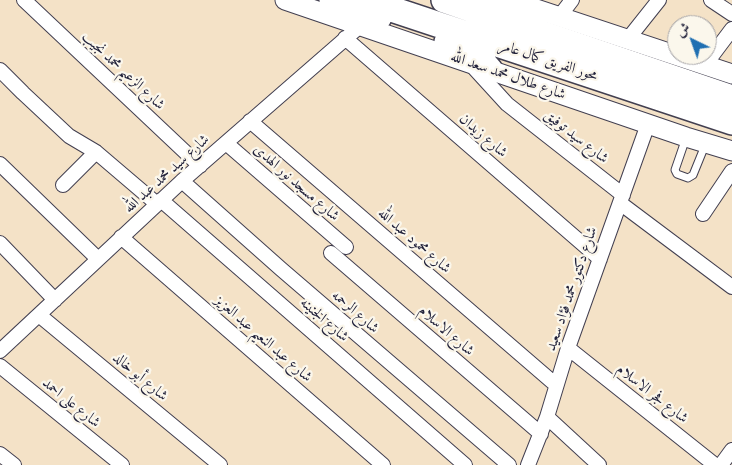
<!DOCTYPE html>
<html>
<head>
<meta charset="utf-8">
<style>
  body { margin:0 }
  #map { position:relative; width:732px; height:465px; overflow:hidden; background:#f4e2c7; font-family:"Gentium Book Plus",Amiri,serif }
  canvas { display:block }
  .north { position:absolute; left:667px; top:15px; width:50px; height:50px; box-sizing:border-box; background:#fbf7ec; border:1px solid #a4a2a5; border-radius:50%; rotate:318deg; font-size:14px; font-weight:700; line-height:20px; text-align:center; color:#22223b }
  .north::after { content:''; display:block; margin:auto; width:18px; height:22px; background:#1f6fb2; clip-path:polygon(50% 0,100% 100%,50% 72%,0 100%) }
</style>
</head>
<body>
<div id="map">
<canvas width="732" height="465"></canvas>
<div class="north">ش</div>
</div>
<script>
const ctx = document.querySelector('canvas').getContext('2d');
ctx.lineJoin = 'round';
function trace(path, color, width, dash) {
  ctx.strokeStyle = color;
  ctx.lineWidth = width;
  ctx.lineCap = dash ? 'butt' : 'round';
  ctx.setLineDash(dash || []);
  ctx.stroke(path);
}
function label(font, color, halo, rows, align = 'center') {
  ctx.font = font + ' "Gentium Book Plus",Amiri,serif';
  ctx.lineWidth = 4.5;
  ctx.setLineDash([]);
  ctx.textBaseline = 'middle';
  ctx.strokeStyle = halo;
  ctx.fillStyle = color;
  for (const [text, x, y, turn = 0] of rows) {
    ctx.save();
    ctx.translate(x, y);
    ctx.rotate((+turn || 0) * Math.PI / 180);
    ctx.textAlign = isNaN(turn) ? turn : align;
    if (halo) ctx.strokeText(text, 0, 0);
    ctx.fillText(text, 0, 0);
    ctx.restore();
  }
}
const lane = new Path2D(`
  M686,138l-11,32 2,4 11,4 5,-3 13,-32`);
const street = new Path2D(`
  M24,0l176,166
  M711,0l21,14
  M559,17l13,-17
  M345,38l255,221
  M628,39l31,-39
  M705,65l27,-36
  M475,69l32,35 116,91
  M0,70l23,23 46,43 27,16 61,52
  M250,121l306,264
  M226,143l120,104
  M0,164l98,95
  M182,181l99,88 228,196
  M63,185l33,-33
  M161,200l304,265
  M620,203l112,84
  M703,214l29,-43
  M121,237l262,228
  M0,243l55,57
  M331,253l210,181
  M39,315l181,150
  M568,348l147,117
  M0,351l182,-170 178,-155
  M0,366l122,99
  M547,417l52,48
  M0,454l14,11
  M528,465l19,-48 21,-69 80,-224
  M721,465l11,-15`);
const secondary = new Path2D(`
  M285,0l401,137 46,14
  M509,0l223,74`);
const highway = new Path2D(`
  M332,0l47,17
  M364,0l368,122
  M444,0l288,98
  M478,3l21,3 21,-2
  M447,42c18,6 31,13 43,28`);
trace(lane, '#423f50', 9);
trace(street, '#423f50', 16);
trace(secondary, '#423f50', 21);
trace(highway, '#423f50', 28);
trace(lane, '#fff', 7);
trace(street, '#fff', 14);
trace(secondary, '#fff', 19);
trace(highway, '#fff', 25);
label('15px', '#22223b', '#fbf7ec', [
  ["محور الفريق كمال عامر",548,61,18],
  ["شارع الزعيم محمد نجيب",123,71,43],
  ["شارع طلال محمد سعد الله",508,76,19],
  ["شارع زيدان",483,136,41],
  ["شارع سيد توفيق",576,137,38],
  ["شارع سيد محمد عبد الله",167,174,-42],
  ["شارع مسجد نور الهدى",296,183,41],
  ["شارع محمود عبد الله",414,241,41],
  ["شارع دكتور محمد فؤاد سعيد",572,289,-71],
  ["شارع الرحمه",355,312,41],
  ["شارع الجنينه",324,320,41],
  ["شارع الاسلام",446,331,41],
  ["شارع عبد النعيم عبد العزيز",263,339,41],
  ["شارع أبو خالد",140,377,40],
  ["شارع فجر الاسلام",652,394,38],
  ["شارع على احمد",71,403,39]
]);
</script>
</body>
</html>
